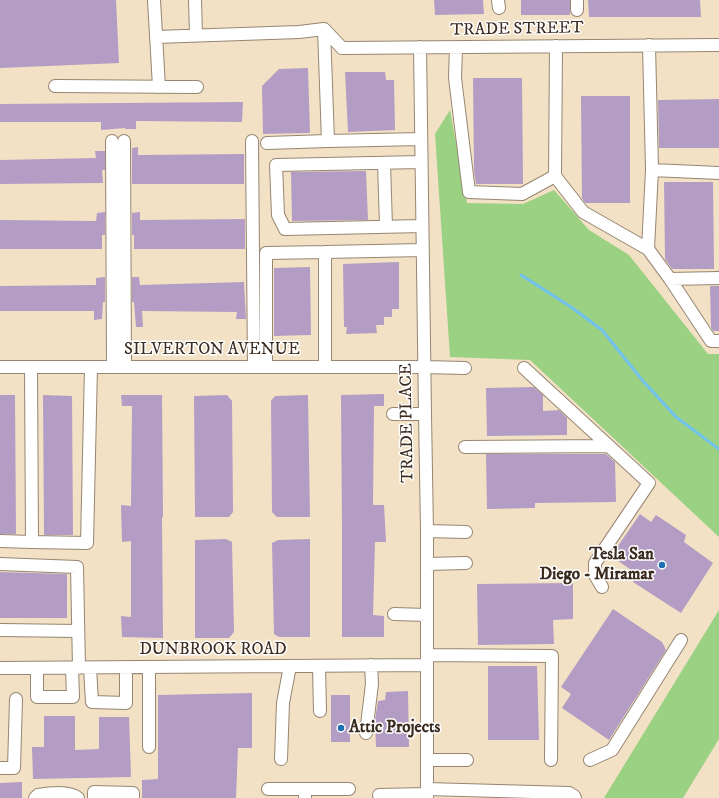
<!DOCTYPE html>
<html>
<head>
<meta charset="utf-8">
<style>
  body { margin:0 }
  canvas { display:block; background:#f2e1c5 }
</style>
</head>
<body>
<canvas width="719" height="798"></canvas>
<script>
const ctx = document.querySelector('canvas').getContext('2d');
ctx.lineJoin = 'round';
function fillPath(path, color) {
  ctx.fillStyle = color;
  ctx.fill(path, 'evenodd');
}
function trace(path, color, width, dash) {
  ctx.strokeStyle = color;
  ctx.lineWidth = width;
  ctx.lineCap = dash ? 'butt' : 'round';
  ctx.setLineDash(dash || []);
  ctx.stroke(path);
}
function label(font, color, halo, rows, align = 'center') {
  ctx.font = font + ' "IM FELL DW Pica",serif';
  ctx.lineWidth = 3;
  ctx.setLineDash([]);
  ctx.textBaseline = 'middle';
  ctx.strokeStyle = halo;
  ctx.fillStyle = color;
  for (const [text, x, y, turn = 0] of rows) {
    ctx.save();
    ctx.translate(x, y);
    ctx.rotate((+turn || 0) * Math.PI / 180);
    ctx.textAlign = isNaN(turn) ? turn : align;
    if (halo) ctx.strokeText(text, 0, 0);
    ctx.fillText(text, 0, 0);
    ctx.restore();
  }
}
fillPath(new Path2D(`
  M450,110l17,93 56,1 31,-14 35,40 40,25 79,99h11v183l-189,-177 -80,-3 -15,-223z
  M719,610v129l-36,59h-79z`), '#9bd183');
trace(new Path2D(`
  M521,275l50,32 31,23 41,51 33,36 43,32`), '#71c2ec', 3);
fillPath(new Path2D(`
  M0,0h116l3,63 -119,5z
  M434,0h49l1,14 -49,1z
  M521,0h49v15h-49z
  M588,0h112l1,17h-112z
  M308,68l2,65 -47,1 -1,-48 17,-17z
  M345,72h40l1,8h8l1,50 -47,2z
  M473,78h49l1,106h-47l-2,-13z
  M581,96h49v107h-45l-3,-5z
  M719,99v49h-60l-1,-48z
  M243,102l-1,20 -106,-1v8h-11v-1l-24,2v-8h-101v-18z
  M138,147v8l106,-1v30h-112v-36z
  M95,151h10v19h-3l1,13 -103,1v-24l96,-2z
  M366,171l2,49 -76,1 -1,-49z
  M664,182h49l1,87h-42l-7,-10z
  M105,212v23h-3v14h-102v-29l96,1 1,-8z
  M140,212v8l105,-1v30h-111v-14h-2v-22z
  M399,262v47h-7v8h-8v8h-8l1,8 -31,1 1,-7h-3l-1,-63z
  M310,267l1,68 -37,1v-68z
  M105,277v25h-2l-1,17 -8,1v-9h-94v-25l96,-1v-7z
  M132,277h7l1,8 104,-3 2,37h-10l1,-7 -95,-1 1,16h-7l-2,-25h-2z
  M710,286h9v45h-6l-2,-4z
  M534,387l9,8v16l16,-1 8,8v17l-80,1 -1,-48z
  M384,394v12h-10l-1,99h11l2,37h-11l-2,73 11,1v21h-42v-107l-1,-135z
  M0,395h15l1,139h-16z
  M43,395l29,1 1,139h-29z
  M121,395h41l1,122h-1l1,121 -41,-1 -1,-21 10,1v-76l-9,1 -1,-37 10,1 1,-100h-10z
  M227,395l5,6 1,111 -4,5h-34l-1,-121z
  M308,395l2,122h-33l-5,-5 -1,-111 4,-5z
  M486,454h120l9,8 1,40 -81,1v5l-48,1z
  M640,514l11,8 5,-7 30,20 -2,7 29,21 -32,50 -48,-31 4,-8 -26,-18z
  M226,539l6,3 2,90 -5,6h-34v-98z
  M310,539v98h-31l-5,-3 -2,-91 6,-3z
  M0,572l67,2v44h-67z
  M573,583v36l-20,1 1,24 -76,1 -1,-61z
  M613,609l49,33 4,8 -57,90 -47,-32 9,-14 -10,-7z
  M488,666h49l2,74h-51z
  M408,691l1,56h-33l-1,-27 3,-19 7,-1 1,-8z
  M252,693v55h-14l-2,50h-94v-18l16,-1v-84z
  M331,695h19v47h-19z
  M44,716h31v34l24,-1v-32h30l2,60 -98,2 -1,-32h12z
  M22,782v16h-22v-15z`), '#b39dc4');
const minor = new Path2D(`
  M154,0l5,87
  M195,0l1,35
  M498,0l1,8
  M577,0v10
  M324,29l18,19 377,-3
  M324,29l4,112
  M156,37l143,-5 25,-3
  M649,45l3,125 67,3
  M420,47l5,367 2,117v267
  M456,47l-1,31 14,114 53,2 33,-18 28,36 65,37 4,-79
  M55,86l142,1
  M112,141l1,226
  M124,141l1,226
  M252,141l2,226
  M267,143l61,-2 93,-2
  M421,162l-145,3 2,50 7,14 137,-3
  M384,163l2,64
  M555,176l1,-130
  M648,249l22,30 41,62h8
  M670,279l49,-1
  M0,367h424l41,1
  M31,367l1,175 55,1 4,-176
  M266,367v-114l59,-1
  M325,367v-115l98,-2
  M524,368l125,115 -54,80v12l7,12
  M393,414h32
  M465,447l144,-1
  M427,531l39,1
  M0,541l32,1
  M0,564l77,3 2,101
  M427,564l39,-1
  M394,614l33,1
  M0,630l78,1
  M427,655l125,1 -1,104
  M319,666l1,45
  M149,667v80
  M0,668l427,-3
  M37,668v29h36l-1,-29
  M90,668l2,34 34,1v-36
  M366,733l6,-49 -1,-19
  M281,759l2,-56 7,-37
  M427,760h40
  M590,760l22,-10 69,-110
  M0,768h14l2,-69
  M268,789h37
  M427,789l142,4 5,3 1,2
  M379,795l48,-1
  M35,798l3,-3c11,-2 31,-5 40,3
  M94,798v-6l39,1v5
  M305,798v-9h44`);
trace(minor, '#968672', 14);
trace(minor, '#fff', 12);
for (const [x, y, r, color] of [
  [662,565,4,"#1f6fb2"],
  [341,728,4,"#1f6fb2"]
]) {
  const dot = new Path2D();
  dot.arc(x, y, r, 0, 2 * Math.PI);
  ctx.fillStyle = color;
  ctx.fill(dot);
  trace(dot, '#fff', 1.5);
}
label('17px', '#3b2a1e', '#fff', [
  ["TRADE STREET",517,30,-1],
  ["SILVERTON AVENUE",212,350],
  ["TRADE PLACE",408,423,-91],
  ["DUNBROOK ROAD",213,650]
]);
label('bold 17px', '#3b2a1e', '#fff', [
  ["Tesla San",654,555],
  ["Diego - Miramar",654,575],
  ["Attic Projects",349,728,"left"]
], 'right');
</script>
</body>
</html>
